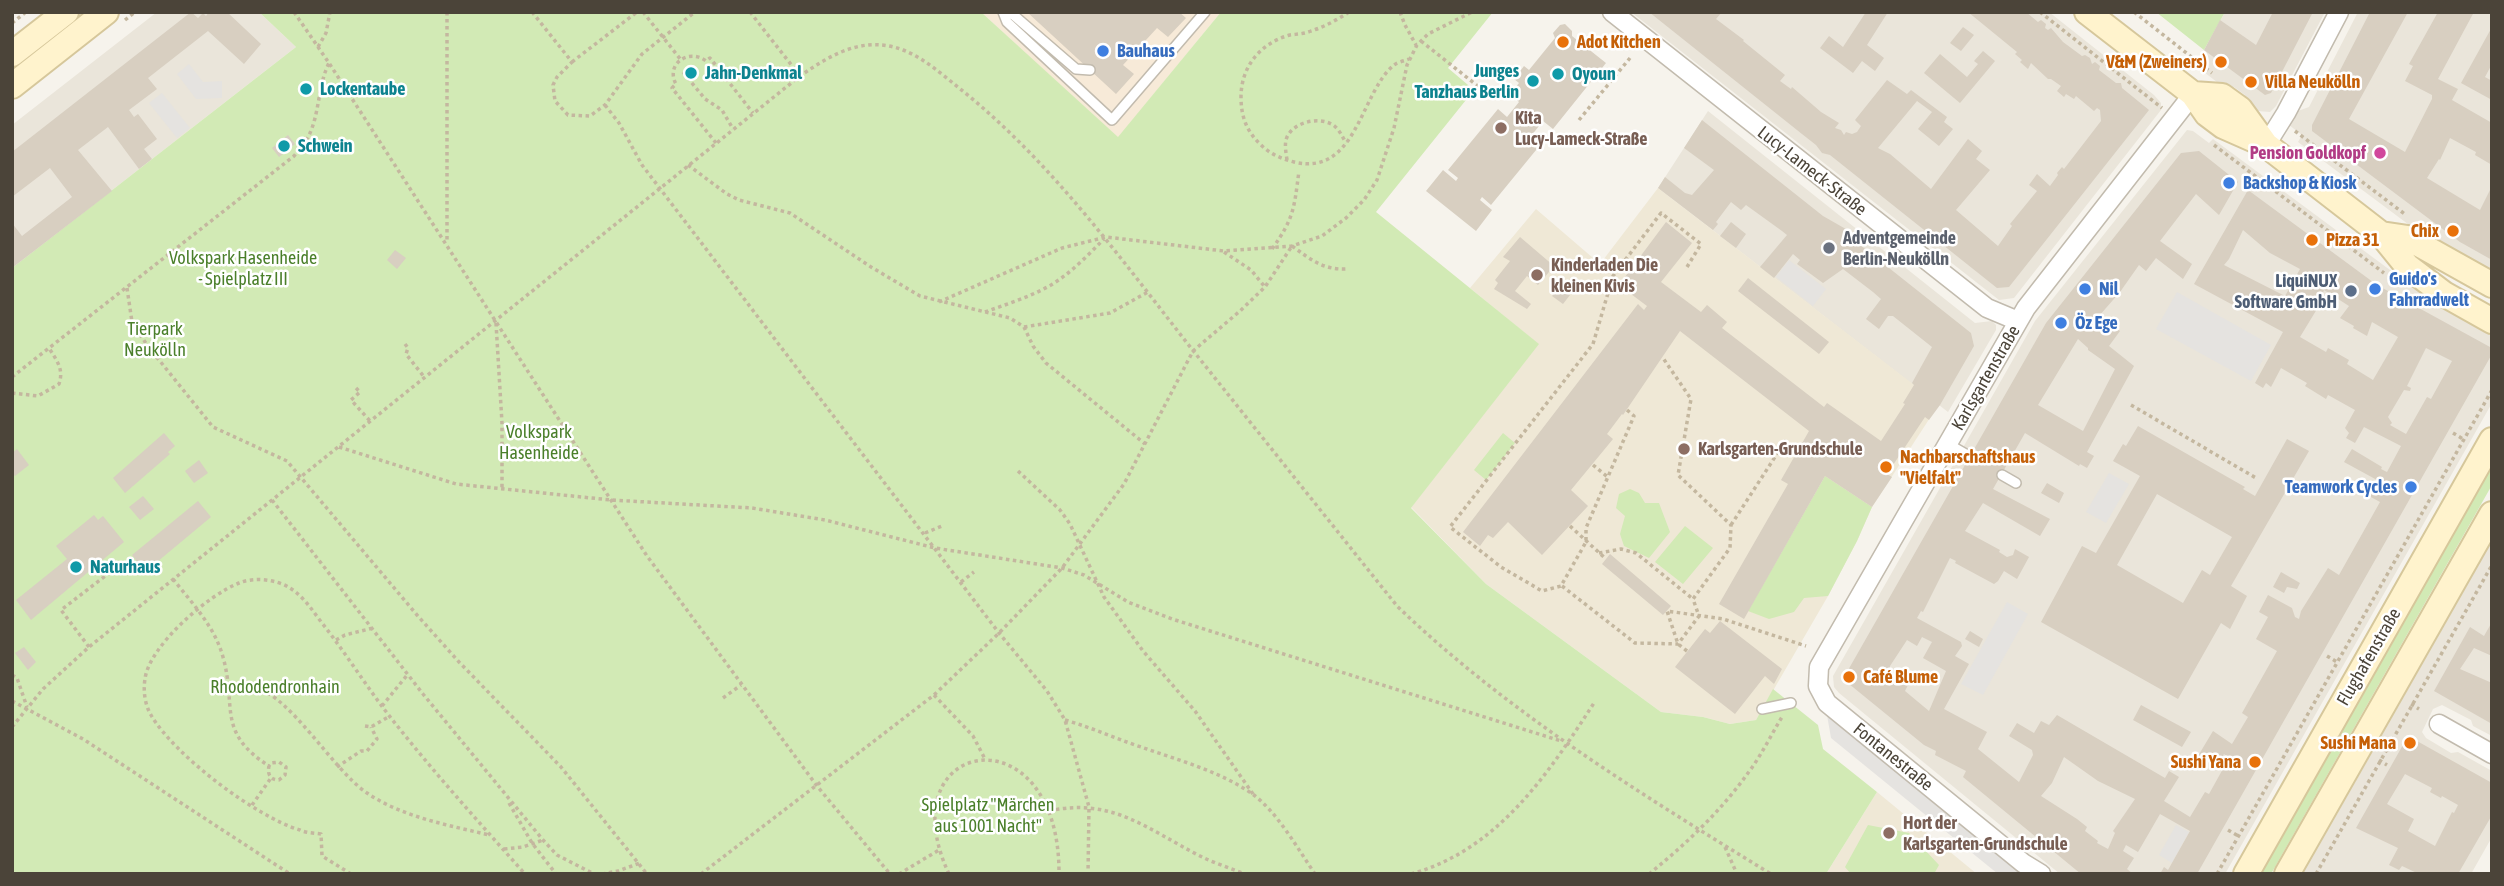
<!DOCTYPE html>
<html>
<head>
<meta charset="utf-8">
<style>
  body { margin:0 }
  #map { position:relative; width:2504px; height:886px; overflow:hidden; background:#f6f3ec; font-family:"Asap Condensed",sans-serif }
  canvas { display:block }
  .frame { position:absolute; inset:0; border:14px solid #4b4439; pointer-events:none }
</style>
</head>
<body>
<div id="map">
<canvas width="2504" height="886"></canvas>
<div class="frame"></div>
</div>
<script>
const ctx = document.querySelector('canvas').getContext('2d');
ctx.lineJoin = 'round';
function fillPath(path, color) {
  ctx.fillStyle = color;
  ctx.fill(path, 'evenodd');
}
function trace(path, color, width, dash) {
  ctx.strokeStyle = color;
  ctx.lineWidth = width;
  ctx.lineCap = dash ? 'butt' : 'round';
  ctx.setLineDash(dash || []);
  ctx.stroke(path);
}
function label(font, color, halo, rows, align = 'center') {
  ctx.font = font + ' "Asap Condensed",sans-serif';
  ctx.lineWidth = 5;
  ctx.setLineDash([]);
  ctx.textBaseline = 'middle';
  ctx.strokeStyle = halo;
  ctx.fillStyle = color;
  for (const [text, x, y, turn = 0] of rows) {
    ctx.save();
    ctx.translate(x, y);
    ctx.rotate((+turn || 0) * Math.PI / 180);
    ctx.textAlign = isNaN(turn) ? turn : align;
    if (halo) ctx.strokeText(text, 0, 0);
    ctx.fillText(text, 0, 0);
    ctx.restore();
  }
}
fillPath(new Path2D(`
  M157,12h102l37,35 -284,221v-143z
  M1631,12h418l105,83 7,8v7l-147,188 -15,2z
  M2225,12h100l-49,94 -6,6 -13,-1 -13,-14 1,-2 -11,-8 -4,5 -34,-26z
  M2358,12h134v264l-64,-37 -130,-97 4,-7 -13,-10 3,-12 17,-6z
  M1708,111l267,212 17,-2 4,4v5l-48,82 -290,-224z
  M2187,130l6,1 16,12 4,-4 177,131 83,50 -2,4 21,12v67l-267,471h-165l-221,-181 -5,-6 -1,-11 202,-355z
  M2492,541v195l-19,-10 -2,-6 -29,-15 -9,4 -11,23 4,6 25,15 7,-1 34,19v66l-21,37h-168z`), '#eae5da');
fillPath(new Path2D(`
  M981,12h240l-103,126z`), '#f7ead8');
fillPath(new Path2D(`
  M1658,188l281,216 -67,103 -15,34 -29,55 -72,124 -26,4 -27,-7 -42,-5 -175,-128 -75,-77 127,-163 -68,-56 66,-79 64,55z
  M1877,792l100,82h-151z`), '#efe8d6');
fillPath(new Path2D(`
  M259,12h722l137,125 103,-125h272l-45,56 26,22 -98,122 163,132 -128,164 75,76 175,128 42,5 27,7 26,-4 17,-31 45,36 5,24 54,43 -51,82h-1814v-606l284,-221z
  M2156,12h69l-21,38z
  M1503,433l12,10 -29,37 -12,-10z
  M2492,458v27l-221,389h-15z
  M1825,476l47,31 -15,34 -29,55 -24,2 -10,14 -25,7 -21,-8z
  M1630,489l9,4 6,10h14l11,29 -21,26 -25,-12 -4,-12 5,-18 -9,-8 3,-14z
  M1685,526l28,22 -30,36 -28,-22z
  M1868,825l41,8 30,32 -5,9h-83l-6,-7z`), '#d2eab5');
fillPath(new Path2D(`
  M189,64l14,18 19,-1v17l-26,1 -19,-25z
  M162,93l28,35 -13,10 -28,-35z
  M1789,260l37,29 -13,17 -37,-29z
  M2177,292l94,53 -20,36 -95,-52z
  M2109,473l20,11 -23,39 -20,-11z
  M2007,602l21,12 -45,81 -22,-11z
  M1827,715l194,159h-23l-167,-136z
  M2176,825l13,7 -17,31 -13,-8z`), '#e5e3e0');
fillPath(new Path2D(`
  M191,12l7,6 5,-5 3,3 3,-4h18l34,32 -17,20 -36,-33 -60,47 9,11 -28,21 5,7 4,-3 19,25 -13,10 8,10 -13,10 -31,-42 -30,23 34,41 -100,77v-45l10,13 50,-39 -22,-29 -38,29v-45z
  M1027,12h152l7,6 -18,19 -11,-9 -34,37 11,9 -18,20z
  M1649,12h73l-6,7 28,21 -1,1 42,34 -5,6 11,8 1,-2 29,25 18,11 -4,5 6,2 3,5 2,-3 6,2 5,-2 4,-6 -6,-6 32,-40 20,14 4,-4 36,27 -3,5 9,7 -14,17 -21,-17 14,-17 -15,-11 -39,47 12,6 41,35 37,-50 14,12 -6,8 14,11 -34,40 42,36 14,-20 -2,-2 27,-33 -8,-6 8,-11 13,12 8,-11 -1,-2 5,-6 2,2 37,-48 -1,-11 -3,-2 -3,3 -18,-15 -2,3 -8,-5 -2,3 -7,-6 4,-5 -10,-7h-3l-17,-16 -3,6 -8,-7 2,-2 -7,-6 2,-2 -49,-40h58l12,10 3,-2 5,4 -1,4 3,2 3,-2 12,14 19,14 3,-1 5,3 2,6 3,-2 5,4 -1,4 17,13h5l1,5 27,22 -140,177 -12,1 -167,-133 -8,-2 -6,-8 -14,-11z
  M1866,12h22l-21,33 17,13 -9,13 -13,-10 -9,12 -33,-25 9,-12 14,11z
  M2273,12h40l-42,81 -6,2 -61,-45 16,-30 36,25z
  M2370,12h38l-59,107 56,33 27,-53v-4l-27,-14 8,-15 -4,-2 29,-52h36l-36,67 20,10 -6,11 40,23v42l-17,-10 1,-3 -26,-14 -10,22 -1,-1 -12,19 53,32 12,-24v74l-32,-18 -148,-111v-6z
  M1565,24l7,7v5l34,27 -53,66 -10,-8 -12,15 10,8 -50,61 -9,-8 -2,3 12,10 -16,21 -50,-40 17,-21 13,11 2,-3 -10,-8 50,-61 9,8 12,-15 -9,-8 9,-11 -5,-4 10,-13 5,4 26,-32 -2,-5 7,-8z
  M1963,27l11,8 -13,16 -11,-8z
  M2492,27v37l-7,13 7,4v19l-31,-17z
  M1983,51l12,10 -35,42 -36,-30 16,-19 27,23 11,-13 -4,-3z
  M300,83l13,2 -1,10 -13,-2z
  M1702,120l121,96 28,16 6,7 -2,2 116,92 3,13 -34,59 -11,15 -4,-3 -38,57 5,3 -20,30 -47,-31 -81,143 -25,-15 69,-120 -7,-4 28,-49 -129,-100 -57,84 -1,-1 -15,20 6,5 -42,51 17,16 -46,49 -34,-33 -15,16 -5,-3 -8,11 -17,-14 175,-228 6,6 3,-4 -28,-21 47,-63 26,21 -31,39 40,30 6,-7 20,17 -5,6 102,79 3,-4 54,38 24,-37 -2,-1 11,-18 -2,-2 20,-36 -39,-31h-5l-9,13 -13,-10 15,-20 -8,-7 -30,-23 -20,14 -26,-19 3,-4 -7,-6 -19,24 -14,-11 27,-32 -5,-4 -36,-26 -5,5 -10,-8 -15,20 2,2 -5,6 -55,-42 7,-11 20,16 7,2 22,-25 -30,-22z
  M288,135l7,9 -16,13 -7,-9z
  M2199,151l39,31 -19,33 -23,-21 -36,47 32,23 -9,15 -27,-21 -10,13 -7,-6 -19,27 -21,24 21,15 -11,15 25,20 -47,86 7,4 -7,12 -7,-4 -1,2 -54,-33 -32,56 57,30 -10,17 -57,-33 -18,28 35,19 -1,2 8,5 6,-2 2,-6 14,8 -12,22 -13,-8 -6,10 -4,3 -39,-21 1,-2 -6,-3 -27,54 -2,-1 -4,7 44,24 1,4 -7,10 14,8 -25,45 43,23 -9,17 41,33 14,-27 -1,-5 -23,-14 8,-13 17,10 7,-12 8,4 8,-10 108,63 4,-7 10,6 -15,24 26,16 15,-25 4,2 20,-36 -5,-4 -8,13 -18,-11 15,-25 19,13 16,-27 -6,-4 35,-62 -21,-12 12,-22 -9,-5 9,-17 24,13 3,9 4,2 2,-8 27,-43 11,7 41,-73 -11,-6 8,-16 -33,-18 8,-13 30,18 -1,2 6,3 14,-26 -37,-19 -9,16 -9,-5 3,-5 -4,-5 10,-18 -27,-15 -2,4 -21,-13 2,-3 -26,-15 -10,19 -5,-4 -3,5 -8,-5 28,-51 -89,-48 54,-94 129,95 113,62 2,7 -295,520h-37l4,-7 4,3 22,-39 -30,-17 -22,38 -12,-7 -3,6 11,7 -7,11 6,5h-52l-118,-97 3,-6 -31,-16 1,-4 -12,-6 -81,-66 203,-356 135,-170zM2243,230l27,23 30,16 -15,27 -61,-31 5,-6zM2324,290l25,16 -9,12 14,8 -1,2 14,8 5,-14 26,15 -25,43 -26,-16 2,-4 -21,-12 -2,4 -26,-15 17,-28zM2078,339l10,9v2l27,19 -32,62 -45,-26zM2426,348l26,13 -21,38 -4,-2 -21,37 -16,-9 2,-2 -4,-6 16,-27 6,1 1,-3 -4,-2zM1922,637l10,5 -9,16 23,13 -17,40 -24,-20 4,-8 -18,-6 -2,-4 1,-7 17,-26 10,6zM2064,757l34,24 37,18 -22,32 2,2 -7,16 -11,-6 1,-2 -13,-10 2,-4 -10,-8 -36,-23 11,-13z
  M1731,222l15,12 -10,14 -16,-12z
  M1520,237l34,29 -16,19 -11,-9 -12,15 16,13 -4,5 -33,-20 4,-6 -3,-3 15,-19 -7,-4z
  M395,250l11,8 -9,11 -10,-9z
  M1748,278l81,64 -10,12 -81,-63z
  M1560,287l10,8 -7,9 -11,-8z
  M2138,426l107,61 -2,2 12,7 32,-57 22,12 -78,135 16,10 -17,33 -9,-6 -43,76 -137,-77 41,-76 14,7 44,-77 -27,-15 10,-17 3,2zM2157,494l75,43 -22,38 -8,-5 -19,33 -66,-38z
  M164,433l11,13 -7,6 2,2 -45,39 -12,-15z
  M17,449l12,16 -14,11 -3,-3v-20z
  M199,460l9,13 -14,10 -9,-12z
  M2047,483l17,10 -5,10 -18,-10z
  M143,496l11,13 -14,11 -11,-13z
  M198,501l13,16 -66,55 -13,-17z
  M94,515l4,5 5,-4 21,26 -93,78 -15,-20 51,-41 -11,-13z
  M1610,554l61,52 -8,9 -61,-51z
  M2281,572l19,11 -3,6 -10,-2 -3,6 -11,-6z
  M1720,621l62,48 -8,15 -9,-8 -30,38 -60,-47 30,-38 5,4z
  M2492,622v34l-18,-8 -14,21 32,14v41l-58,-33 36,-64 14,9z
  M1970,631l13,8 -4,8 -14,-8z
  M24,647l12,15 -8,8 -13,-17z
  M2141,705l50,27 -9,15 -49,-27z
  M2408,736l84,47v32l-34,59h-39l-17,-8 -3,4 -10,-5 9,-17 -42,-20zM2405,774l27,14 -2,4 11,6 1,-2 16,9 -4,8 -2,-1 -17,34 -27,-15 6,-12 -27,-15z`), '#d8cfc1');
const lane = new Path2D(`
  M1003,12l4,10 105,98 93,-108
  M1010,12l66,57 14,1
  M1948,444l21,12
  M2002,475l14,8
  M1762,709l29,-6`);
const street = new Path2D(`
  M1612,12l375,296 31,13
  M2266,145l20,-32 53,-101
  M2439,724l53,30
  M2041,874l-18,-11 -196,-160 -9,-17 1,-19 207,-359 167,-214`);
const secondary = new Path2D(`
  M2087,12l106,82 14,20 16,12 43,19
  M12,54l54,-42
  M12,86l94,-74
  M2193,94l29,2 18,13 26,36 115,89 26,32 37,28 48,27
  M2381,234l27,4 84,47
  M2246,874l246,-434
  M2287,874l205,-360`);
trace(lane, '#c2bbae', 12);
trace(street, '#c2bbae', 21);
trace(secondary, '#d6c79b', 28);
trace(new Path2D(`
  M294,12l35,51 318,493 170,230 73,88
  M447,12v231
  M532,12l40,50 -15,15 -4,8 2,16 13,14 22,1 15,-11 37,-51 53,-42
  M643,12l38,48
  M750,12l50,64
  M1349,12c-12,8 -25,15 -38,19 -7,3 -14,3 -21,4 -30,8 -49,32 -49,62 0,20 6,35 20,48 9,9 21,14 33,17 63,15 66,-69 100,-97 4,-3 10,-4 15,-6
  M1400,12l5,13 11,20
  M2040,12l122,96
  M2134,12l78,61
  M125,20l10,-8
  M12,23l14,-11
  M1421,41l68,54
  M318,47l8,-14 4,-21
  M572,62l65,-50
  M683,72l22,27 17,11 11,19
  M605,105l14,18 23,42 357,468 48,58 18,29 24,87 -1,67
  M1579,120l51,-62
  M2295,131l111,84
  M716,143l-44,-55 4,-4c-11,-20 13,-36 30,-23l4,-3 43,55
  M2214,145l170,128
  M1287,160c-1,-8 -3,-16 0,-23 7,-15 32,-21 46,-12 6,4 9,11 13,18
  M688,165l39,29 12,6 51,13 81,54 49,29 90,22 14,9 9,19 13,17 99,81
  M1292,246c18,13 31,24 54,23
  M1272,249c22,-31 22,-40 27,-78
  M1224,252l27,18 14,17
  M127,288l5,34 15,23 66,82 74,34 130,154 42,47 102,105 86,107
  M939,302l123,-54 44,-11 118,14 68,-5 30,-10 24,-18 18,-18 13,-20 17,-52 13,-63 10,-20 11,-11 44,-22
  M985,312c22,-8 45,-15 66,-27 20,-12 37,-30 53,-46
  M496,323l6,100v66
  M1024,327l86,-14 38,-21
  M405,344l3,4 -2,6 19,24
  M12,377l282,-221c6,-8 13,-15 16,-23 10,-23 8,-48 19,-70
  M356,388l4,4 -9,8 20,22
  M12,393l26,3 21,-12c5,-15 -2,-23 -10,-36
  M2131,405l125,73
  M1627,410l7,6 -48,112v14l-25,44 -19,5 -41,-24 -51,-40 143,-183 20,-68 48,-63 40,31 -14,23
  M2453,433l10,6
  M339,447l117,37 155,16 141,8 73,12 110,28 127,20 22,7 44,27 44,17 389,122
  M1593,465l16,13
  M1018,471l42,39 10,14 34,73 39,54 52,60 58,83
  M272,500l151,194 120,146 14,15 37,19
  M1731,525l55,-85
  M1570,526l36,33
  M925,533l17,-7
  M1599,553l22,-4 15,4 57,46
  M173,579c19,24 42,48 50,78 14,50 -7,75 46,109 -2,9 2,14 10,14l6,-5 1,-8 -7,-5 -8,1 -2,3
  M961,582l13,-10
  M1562,586l73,57 43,1 21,-28 -6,-17 37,-51 1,-23 -53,-50 13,-76 -28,-41
  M336,640l9,-5 28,-7
  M89,647l-28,-37 56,-43
  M1687,651l-9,-7 -11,-33 56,8 83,27
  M2327,656l10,6
  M12,675l5,3 10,29
  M227,685c9,0 19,-1 27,2 37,9 78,82 113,106 35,24 81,32 122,42
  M934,695l39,41 12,23
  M723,698l18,-13
  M12,701l71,38 207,135
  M2411,704l8,5
  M382,706l26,-32
  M1065,720c28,8 49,18 76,27 37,13 78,24 110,46 25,17 47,56 64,81
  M365,726l6,1 19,-11
  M12,727l31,-38 46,-42 711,-571c32,-22 64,-41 103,-26 23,9 42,27 61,42 91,74 159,170 231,261 67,84 135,169 202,253 110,106 244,188 374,268
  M2379,760l8,5
  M337,767l24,-16h6l10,-12 -6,-12
  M509,803l23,40 24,31
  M252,805l19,-27
  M1049,811c63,-14 98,18 151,45 14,7 30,12 45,18
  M2228,830l12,7
  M1725,847l12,27
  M504,849l19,-2 20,-7
  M351,874l-29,-18 -1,-22c-7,-1 -15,-1 -21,-4 -44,-13 -126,-75 -149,-115 -6,-10 -8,-24 -6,-36 4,-33 63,-84 94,-96 15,-6 37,-4 51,5 14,9 22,22 32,35 22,28 41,58 62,86 44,57 93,111 141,165
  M602,874l16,-3 22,-8
  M701,874l233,-179 65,-62 63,-65 62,-84 69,-133 47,-40 25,-24 27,-41
  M899,874l40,-24
  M949,874c-64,-137 111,-166 110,0
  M1411,874c87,-24 137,-100 183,-171
  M1649,874c36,-29 72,-63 99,-101 13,-17 23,-38 34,-56
  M2217,874l275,-484
  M2316,874l176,-309`), '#c4b79f', 3.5, [3.5, 3.5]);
trace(lane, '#fff', 9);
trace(street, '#fff', 18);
trace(secondary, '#fff3cd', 24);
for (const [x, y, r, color] of [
  [1563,42,7,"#e8710a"],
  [1103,51,7,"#3f7fe0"],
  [2221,62,7,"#e8710a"],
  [691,73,7,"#0f9aa8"],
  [1558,74,7,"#0f9aa8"],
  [1533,81,7,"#0f9aa8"],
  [2251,82,7,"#e8710a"],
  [306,89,7,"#0f9aa8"],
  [1501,128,7,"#8d6e63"],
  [284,146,7,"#0f9aa8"],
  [2380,153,7,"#d1479c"],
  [2229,183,7,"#3f7fe0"],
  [2453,231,7,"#e8710a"],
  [2312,240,7,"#e8710a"],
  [1829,248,7,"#6b7280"],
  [1537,275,7,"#8d6e63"],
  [2085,289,7,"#3f7fe0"],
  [2375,289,7,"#3f7fe0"],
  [2351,291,7,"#5c6f8a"],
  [2061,323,7,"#3f7fe0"],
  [1684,449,7,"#8d6e63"],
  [1886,467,7,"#e8710a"],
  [2411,487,7,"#3f7fe0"],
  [76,567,7,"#0f9aa8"],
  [1849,677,7,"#e8710a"],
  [2410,743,7,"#e8710a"],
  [2255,762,7,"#e8710a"],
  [1889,833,7,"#8d6e63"]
]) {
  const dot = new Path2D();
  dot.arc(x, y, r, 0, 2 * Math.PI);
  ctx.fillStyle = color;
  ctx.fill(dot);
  trace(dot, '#fff', 2.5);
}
label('bold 18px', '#c56008', '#fff', [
  ["Adot Kitchen",1577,42],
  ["V&M (Zweiners)",2207,62,"right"],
  ["Villa Neukölln",2265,82],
  ["Chix",2439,231,"right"],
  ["Pizza 31",2326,240],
  ["Nachbarschaftshaus",1900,457],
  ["\"Vielfalt\"",1900,478],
  ["Café Blume",1863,677],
  ["Sushi Mana",2396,743,"right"],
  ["Sushi Yana",2241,762,"right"]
], 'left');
label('bold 18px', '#366cbe', '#fff', [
  ["Bauhaus",1117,51],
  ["Backshop & Kiosk",2243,183],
  ["Guido's",2389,279],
  ["Fahrradwelt",2389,300],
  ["Nil",2099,289],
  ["Öz Ege",2075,323],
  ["Teamwork Cycles",2397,487,"right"]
], 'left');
label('bold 18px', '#0d838f', '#fff', [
  ["Junges",1519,71,"right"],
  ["Tanzhaus Berlin",1519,92,"right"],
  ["Jahn-Denkmal",705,73],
  ["Oyoun",1572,74],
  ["Lockentaube",320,89],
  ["Schwein",298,146],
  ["Naturhaus",90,567]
], 'left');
label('bold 18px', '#785e54', '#fff', [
  ["Kita",1515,118],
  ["Lucy-Lameck-Straße",1515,139],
  ["Kinderladen Die",1551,265],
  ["kleinen Kivis",1551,286],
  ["Karlsgarten-Grundschule",1698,449],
  ["Hort der",1903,823],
  ["Karlsgarten-Grundschule",1903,844]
], 'left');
label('bold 18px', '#b23c85', '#fff', [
  ["Pension Goldkopf",2366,153]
], 'right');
label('18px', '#4b4439', '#fff', [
  ["Lucy-Lameck-Straße",1812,171,38],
  ["Karlsgartenstraße",1986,378,-60],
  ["Flughafenstraße",2369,657,-60],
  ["Fontanestraße",1893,757,39]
]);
label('bold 18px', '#5b616d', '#fff', [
  ["Adventgemeinde",1843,238],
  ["Berlin-Neukölln",1843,259]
], 'left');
label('18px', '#4a7f2a', '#fff', [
  ["Volkspark Hasenheide",243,258],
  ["- Spielplatz III",243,279],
  ["Tierpark",155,329],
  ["Neukölln",155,350],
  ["Volkspark",539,432],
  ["Hasenheide",539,453],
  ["Rhododendronhain",275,687],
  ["Spielplatz \"Märchen",988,805],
  ["aus 1001 Nacht\"",988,826]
]);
label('bold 18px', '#4e5e75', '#fff', [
  ["LiquiNUX",2337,281],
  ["Software GmbH",2337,302]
], 'right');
</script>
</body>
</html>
